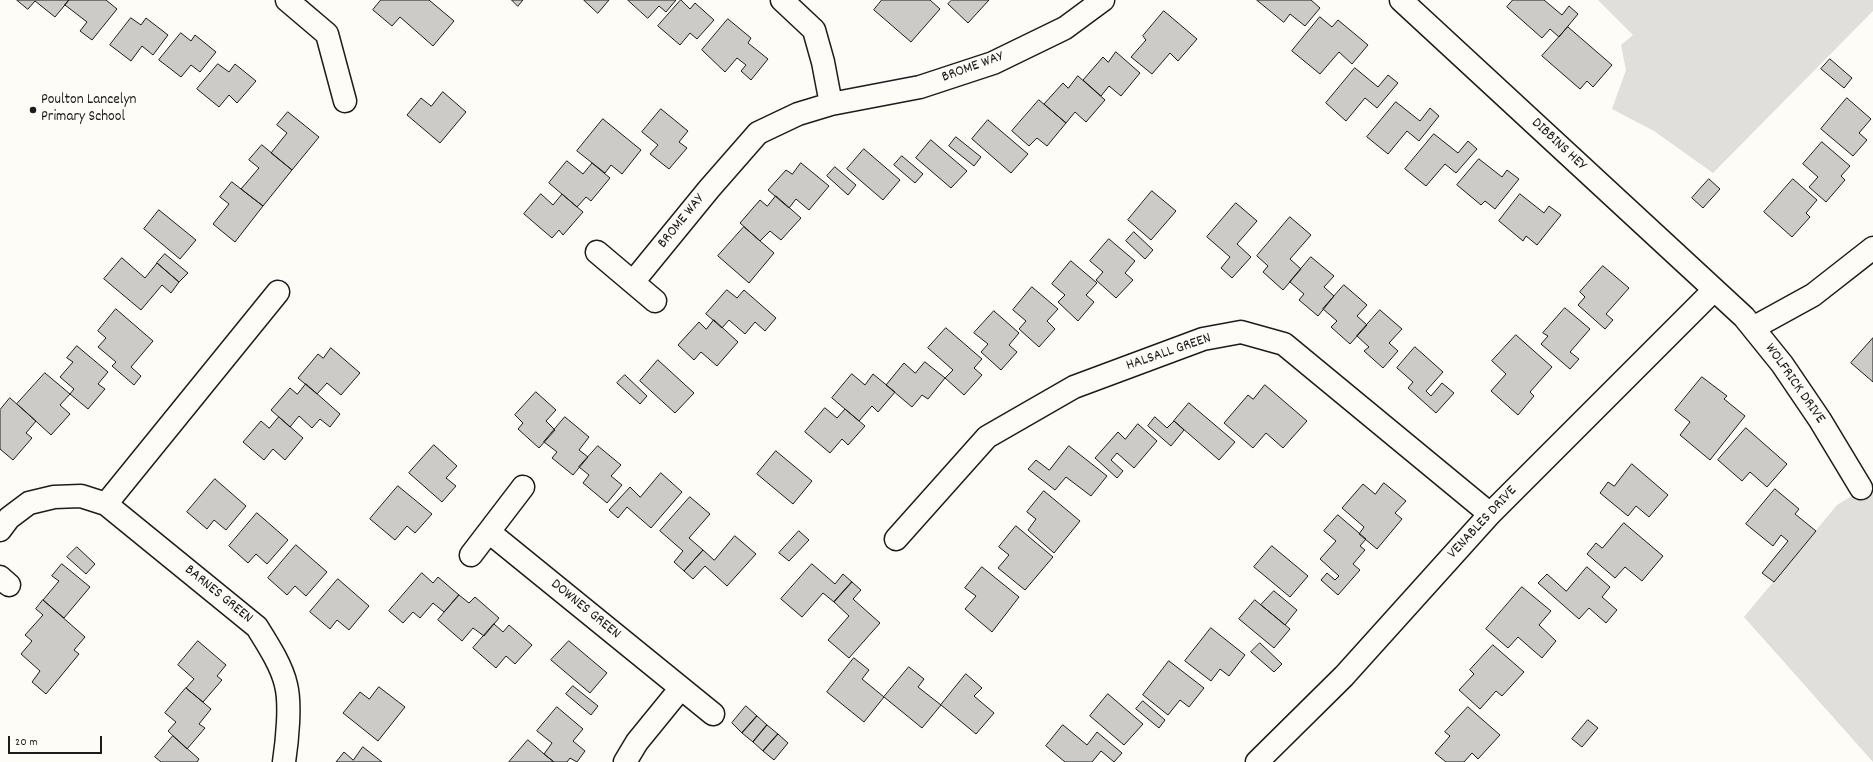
<!DOCTYPE html>
<html>
<head>
<meta charset="utf-8">
<style>
  body { margin:0 }
  #map { position:relative; width:1873px; height:762px; overflow:hidden; background:#fdfcf7; font-family:Dekko,sans-serif }
  canvas { display:block }
  .scale { position:absolute; left:8px; top:736px; width:94px; height:18px; box-sizing:border-box; border:2px solid #1c1c1c; border-top:0; padding-left:5px; font-size:12px; line-height:14px; white-space:nowrap; color:#1c1c1c; -webkit-text-stroke:3px #fdfcf7; paint-order:stroke }
</style>
</head>
<body>
<div id="map">
<canvas width="1873" height="762"></canvas>
<div class="scale">20 m</div>
</div>
<script>
const ctx = document.querySelector('canvas').getContext('2d');
ctx.lineJoin = 'round';
function fillPath(path, color) {
  ctx.fillStyle = color;
  ctx.fill(path, 'evenodd');
}
function trace(path, color, width, dash) {
  ctx.strokeStyle = color;
  ctx.lineWidth = width;
  ctx.lineCap = dash ? 'butt' : 'round';
  ctx.setLineDash(dash || []);
  ctx.stroke(path);
}
function label(font, color, halo, rows, align = 'center') {
  ctx.font = font + ' Dekko,sans-serif';
  ctx.lineWidth = 3;
  ctx.setLineDash([]);
  ctx.textBaseline = 'middle';
  ctx.strokeStyle = halo;
  ctx.fillStyle = color;
  for (const [text, x, y, turn = 0] of rows) {
    ctx.save();
    ctx.translate(x, y);
    ctx.rotate((+turn || 0) * Math.PI / 180);
    ctx.textAlign = isNaN(turn) ? turn : align;
    if (halo) ctx.strokeText(text, 0, 0);
    ctx.fillText(text, 0, 0);
    ctx.restore();
  }
}
fillPath(new Path2D(`
  M1598,0h275v11l-160,162 -59,-42 -42,-22 14,-39 -5,-25 12,-10z
  M1873,483v279l-129,-145 93,-112z`), '#e0dfdb');
const building = new Path2D(`
  M17,0h52l-14,17 -20,-16 -7,8z
  M69,0h37l11,9 -25,31 -12,-9 7,-9 -22,-17z
  M381,0h48l25,21 -21,25 -33,-29 -8,9 -19,-16z
  M512,0h11l-5,6z
  M584,0h25l-11,13z
  M628,0h48l-10,12 -7,-6 -11,12z
  M681,0l9,9 5,-6 19,17 -17,19 -7,-6 -10,12 -22,-19z
  M882,0h48l10,9 -29,33 -37,-32z
  M952,0h37l-21,23 -20,-19z
  M1257,0h54l9,8 -15,18 -15,-12 -6,8z
  M1513,0h31l18,15 7,-9 9,8 -19,23 -9,-8 -8,9 -35,-31z
  M1164,11l33,28 -19,22 -8,-8 -18,21 -21,-17 15,-17 -3,-4z
  M1320,17l12,10 6,-7 30,25 -16,19 -13,-12 -19,22 -28,-23z
  M131,18l10,7 5,-7 22,17 -15,20 -11,-9 -11,15 -21,-16z
  M728,19l23,19 -3,5 20,16 -17,21 -10,-9 5,-6 -9,-7 -12,14 -23,-22z
  M1568,27l44,38 -19,22 -6,-6 -7,8 -38,-33z
  M181,33l10,8 4,-6 21,17 -16,20 -9,-7 -10,12 -22,-17z
  M1116,52l24,21 -19,23 -12,-10 -8,10 -18,-16 20,-23 5,5z
  M1830,59l22,19 -8,10 -23,-19z
  M218,64l11,8 6,-8 21,17 -19,22 -8,-8 -10,12 -22,-18z
  M1355,68l23,19 10,-12 10,8 -21,25 -12,-10 -19,23 -20,-18z
  M1078,76l27,24 -19,22 -11,-10 -9,11 -22,-19 19,-21 5,5z
  M443,92l23,20 -26,31 -33,-28 14,-17 10,8z
  M1847,98l24,21 -12,14 8,7 -14,16 -32,-27z
  M1039,100l27,23 -19,23 -10,-8 -8,8 -17,-15z
  M1396,102l24,19 10,-13 9,8 -20,25 -12,-10 -19,23 -21,-17z
  M661,109l27,22 -9,11 8,6 -18,21 -19,-15 8,-9 -16,-13z
  M288,112l31,25 -27,33 -21,-17 16,-20 -10,-8z
  M603,119l38,31 -19,24 -11,-9 -6,8 -28,-22z
  M988,120l40,34 -17,19 -39,-34z
  M1434,134l24,19 10,-12 9,8 -21,24 -11,-9 -19,22 -21,-17z
  M956,137l25,20 -7,9 -25,-20z
  M931,140l36,31 -16,17 -35,-30z
  M1822,142l28,24 -9,10 4,4 -19,22 -17,-15 9,-10 -15,-13z
  M262,145l30,25 -29,36 -22,-17 18,-21 -10,-8z
  M864,149l36,31 -17,20 -36,-31z
  M902,156l21,18 -8,9 -21,-18z
  M1479,159l23,18 5,-7 12,9 -24,30 -10,-8 -4,4 -24,-20z
  M567,161l16,13 9,-11 18,15 -19,23 -5,-4 -9,10 -28,-24z
  M801,163l28,23 -20,24 -13,-11 -7,9 -21,-18 18,-20 6,4z
  M835,167l21,18 -8,10 -21,-19z
  M1709,179l11,10 -17,19 -11,-10z
  M1793,179l24,21 -11,13 4,4 -18,20 -28,-25z
  M232,182l31,24 -28,36 -22,-18 16,-20 -9,-7z
  M1152,191l24,20 -25,29 -23,-20z
  M541,194l12,11 9,-11 21,18 -20,23 -4,-5 -7,8 -28,-24z
  M1520,194l24,19 5,-7 12,9 -24,30 -11,-9 -3,5 -24,-20z
  M776,196l25,22 -20,22 -11,-9 -10,10 -20,-18 20,-23 7,6z
  M1236,203l21,18 -20,23 14,13 -19,21 -11,-10 9,-11 -23,-20z
  M159,210l37,30 -16,19 -36,-30z
  M1290,217l21,18 -21,24 11,10 -18,21 -20,-18 5,-6 -11,-10z
  M744,227l30,26 -25,30 -31,-27z
  M1134,232l19,18 -8,9 -19,-18z
  M1109,239l26,22 -10,12 8,7 -17,18 -20,-18 7,-8 -13,-11z
  M165,254l23,19 -9,9 -22,-19z
  M1311,257l23,19 -10,11 10,9 -16,20 -19,-16 5,-6 -14,-12z
  M122,258l23,20 12,-15 22,19 -8,11 -9,-8 -21,25 -37,-31z
  M1071,261l26,22 -11,12 8,7 -16,19 -20,-19 7,-7 -13,-11z
  M1603,266l26,22 -23,26 7,6 -8,9 -27,-24 7,-8 -5,-5z
  M1344,285l23,20 -10,11 10,9 -17,19 -19,-17 6,-6 -14,-12z
  M1032,287l26,22 -11,12 8,8 -16,18 -20,-18 7,-8 -13,-11z
  M727,290l10,8 7,-8 32,28 -11,13 -10,-9 -10,12 -16,-14 -7,8 -16,-14z
  M1565,308l25,21 -20,23 9,7 -9,10 -29,-25 7,-8 -5,-3z
  M116,309l37,32 -22,26 10,9 -7,9 -22,-19 4,-4 -18,-15 8,-9 -8,-7z
  M1380,310l22,19 -13,14 9,8 -15,17 -19,-17 5,-4 -12,-11z
  M994,311l25,22 -10,12 8,7 -16,18 -20,-18 7,-8 -14,-11z
  M714,320l24,22 -21,24 -16,-14 -7,8 -16,-15 21,-23 7,7z
  M946,328l36,31 -8,9 8,7 -18,20 -19,-17 8,-8 -25,-22z
  M1516,335l36,32 -22,25 4,4 -16,19 -27,-24 15,-17 -14,-13z
  M1873,338v44l-22,-19z
  M77,346l31,26 -10,12 7,5 -17,20 -18,-15 4,-5 -14,-12 13,-15 -6,-4z
  M1415,347l28,25 -17,19 5,5 11,-13 12,10 -18,20 -28,-25 5,-6 -16,-14z
  M331,348l29,25 -19,22 -14,-12 -10,11 -19,-16 20,-24 5,4z
  M658,360l36,33 -19,20 -35,-32z
  M925,362l20,16 -17,21 -6,-4 -10,12 -26,-22 18,-22 11,10z
  M45,373l25,21 -10,11 10,9 -19,21 -34,-31z
  M852,374l13,11 8,-11 22,18 -17,20 -6,-6 -13,15 -27,-23z
  M625,375l22,21 -7,8 -23,-21z
  M1702,377l25,19 -3,3 21,17 -35,44 -30,-25 10,-13 -15,-12z
  M306,384l34,30 -10,13 -10,-8 -8,9 -13,-12 -9,11 -19,-17 19,-22 7,6z
  M1265,385l42,36 -24,27 -17,-15 -13,15 -29,-25 24,-28 5,4z
  M536,392l20,18 -10,11 9,9 -16,18 -21,-19 5,-6 -8,-8z
  M10,398l26,23 -10,12 6,5 -19,22 -13,-11v-39z
  M1189,403l46,39 -16,18 -45,-39z
  M825,408l12,10 8,-9 20,17 -17,19 -6,-6 -12,14 -25,-21z
  M279,417l24,21 -18,22 -12,-11 -9,11 -21,-18 18,-21 8,7z
  M565,417l24,20 -10,13 9,7 -15,18 -21,-17 5,-6 -13,-10z
  M1155,417l12,11 7,-7 10,9 -13,16 -23,-20z
  M1138,424l19,17 -23,27 -17,-15 -6,7 12,11 -6,7 -22,-20 23,-26 7,7z
  M1746,428l41,36 -20,23 -17,-15 -8,9 -24,-21z
  M434,445l23,21 -11,12 10,8 -14,16 -33,-29z
  M598,446l23,19 -10,11 11,9 -15,18 -24,-20 6,-8 -10,-8z
  M1069,446l38,30 -16,20 -25,-19 -11,13 -27,-21 8,-9 13,10z
  M776,451l36,30 -19,23 -36,-30z
  M1632,464l36,31 -19,22 -13,-11 -8,10 -28,-23 8,-11 6,4z
  M661,473l21,19 -31,36 -24,-21 -9,11 -9,-8 21,-23 10,10z
  M215,479l31,27 -20,24 -12,-10 -7,9 -20,-17z
  M1384,483l22,18 -11,12 7,6 -25,30 -18,-15 5,-7 -22,-19 21,-24 12,10z
  M398,486l34,28 -17,19 -8,-7 -12,14 -25,-21z
  M1775,489l24,20 -4,5 21,17 -42,51 -12,-9 26,-32 -7,-6 -8,11 -27,-22z
  M1044,491l36,30 -26,32 -26,-23 8,-11 -9,-7z
  M690,497l20,17 -21,24 14,12 -19,21 -10,-9 9,-11 -23,-20z
  M257,513l31,27 -21,24 -11,-10 -8,9 -19,-17z
  M1338,515l28,24 -6,7 5,4 -12,14 7,6 -22,25 -17,-15 6,-7 8,7 4,-4 -19,-17 16,-18 -12,-10z
  M1624,523l39,33 -21,25 -17,-14 -10,11 -28,-24 9,-11 6,5z
  M1016,526l37,31 -28,33 -27,-22 11,-13 -10,-8z
  M799,531l10,9 -20,21 -10,-8z
  M735,536l21,18 -29,32 -22,-20 -12,13 -9,-8 19,-21 11,10z
  M296,545l31,27 -21,24 -11,-10 -8,9 -19,-17z
  M1272,546l36,30 -18,21 -36,-30z
  M77,547l18,17 -9,10 -19,-17z
  M62,564l28,23 -26,31 -21,-18 16,-19 -7,-5z
  M812,564l23,20 8,-10 9,8 -18,20 -11,-9 -21,24 -21,-18z
  M982,567l37,30 -27,35 -27,-23 11,-13 -11,-8z
  M1587,567l23,20 -8,10 15,13 -11,13 -17,-15 -10,11 -41,-36 9,-9 19,17z
  M422,573l11,10 5,-6 21,18 -15,17 -11,-9 -13,15 -7,-6 -10,11 -14,-12z
  M338,579l31,27 -20,24 -12,-10 -7,9 -20,-17z
  M852,582l9,8 -8,9 27,24 -31,35 -21,-18 21,-24 -15,-14z
  M1522,587l29,24 -12,14 17,16 -14,17 -24,-21 -10,11 -22,-19z
  M1274,591l23,19 -12,15 -24,-20z
  M459,595l10,8 6,-6 24,21 -15,18 -11,-8 -11,13 -24,-21z
  M43,600l42,37 -11,13 5,4 -33,40 -14,-12 8,-11 -19,-17 11,-13 -7,-6 18,-20 -7,-6z
  M1255,600l35,29 -16,19 -35,-29z
  M494,624l9,8 6,-7 23,20 -17,19 -9,-8 -10,12 -23,-20z
  M1211,628l34,27 -16,21 -9,-7 -9,12 -26,-20z
  M198,641l28,24 -9,11 5,4 -19,22 -17,-14 8,-9 -16,-14z
  M569,641l38,32 -17,20 -39,-33z
  M1260,643l22,21 -8,8 -23,-20z
  M1493,645l31,27 -22,24 -6,-5 -16,18 -21,-19 15,-16 -4,-4z
  M854,658l15,12 -7,9 22,18 -20,25 -37,-30z
  M1169,661l35,27 -15,19 -9,-7 -12,15 -25,-20z
  M909,667l15,12 -6,8 23,18 -19,23 -38,-31z
  M966,674l16,14 -8,8 20,17 -18,21 -35,-29z
  M573,686l25,20 -7,9 -25,-21z
  M379,687l26,20 -27,34 -35,-28 17,-21 9,7z
  M186,688l25,21 -12,15 6,4 -18,21 -19,-18 8,-9 -11,-9z
  M1108,694l35,30 -19,21 -34,-29z
  M1143,701l22,19 -6,8 -23,-19z
  M746,706l11,10 -15,17 -10,-10z
  M557,707l26,22 -10,12 12,10 -8,11 -7,-4 -3,4h-13l-10,-8 8,-11 -15,-12z
  M1468,707l32,28 -22,24 -6,-6 -8,9h-18l-11,-9 15,-17 -5,-4z
  M757,716l10,9 -14,17 -11,-9z
  M1588,720l10,8 -16,19 -10,-8z
  M767,725l11,9 -15,17 -10,-9z
  M1063,725l24,20 10,-13 25,21 -8,9 -13,-11 -9,11h-27l-19,-16z
  M778,734l10,9 -14,17 -11,-9z
  M173,736l26,23 -2,3h-36l-6,-5z
  M528,740l16,14 10,8h-45z
  M363,747l19,15h-46l8,-10 9,8z`);
fillPath(building, '#cccbc8');
trace(building, '#1c1c1c', 1);
const street = new Path2D(`
  M287,0l40,34 18,67
  M782,0l32,30 9,32 8,42
  M1401,0l343,317 38,47 38,56 41,68
  M597,252l58,49
  M633,282l76,-93 49,-56 40,-19 33,-10 89,-17 73,-24 72,-35 38,-28
  M1753,328l60,-33 60,-47
  M106,504l172,-212
  M0,530l9,-12 20,-15 25,-6 27,-1 25,8 151,123c10,16 25,39 29,58 5,19 1,57 -2,77
  M489,532l224,182
  M896,539l91,-102 87,-50 129,-48 38,-7 43,12 206,170
  M471,555l52,-68
  M0,577l9,8
  M625,762l12,-20 44,-54
  M1257,762l87,-86 146,-162 224,-224`);
trace(street, '#1c1c1c', 25);
trace(street, '#fdfcf7', 22);
for (const [x, y, r, color] of [
  [33,110,4,"#1c1c1c"]
]) {
  const dot = new Path2D();
  dot.arc(x, y, r, 0, 2 * Math.PI);
  ctx.fillStyle = color;
  ctx.fill(dot);
  trace(dot, '#fdfcf7', 1.5);
}
label('15px', '#1c1c1c', '#fdfcf7', [
  ["BROME WAY",973,68,-20],
  ["DIBBINS HEY",1558,145,43],
  ["BROME WAY",682,222,-51],
  ["HALSALL GREEN",1169,353,-19],
  ["WOLFRICK DRIVE",1794,384,55],
  ["VENABLES DRIVE",1483,523,-47],
  ["BARNES GREEN",218,595,39],
  ["DOWNES GREEN",585,610,39]
]);
label('15px', '#1c1c1c', '#fdfcf7', [
  ["Poulton Lancelyn",41,101],
  ["Primary School",41,118]
], 'left');
</script>
</body>
</html>
